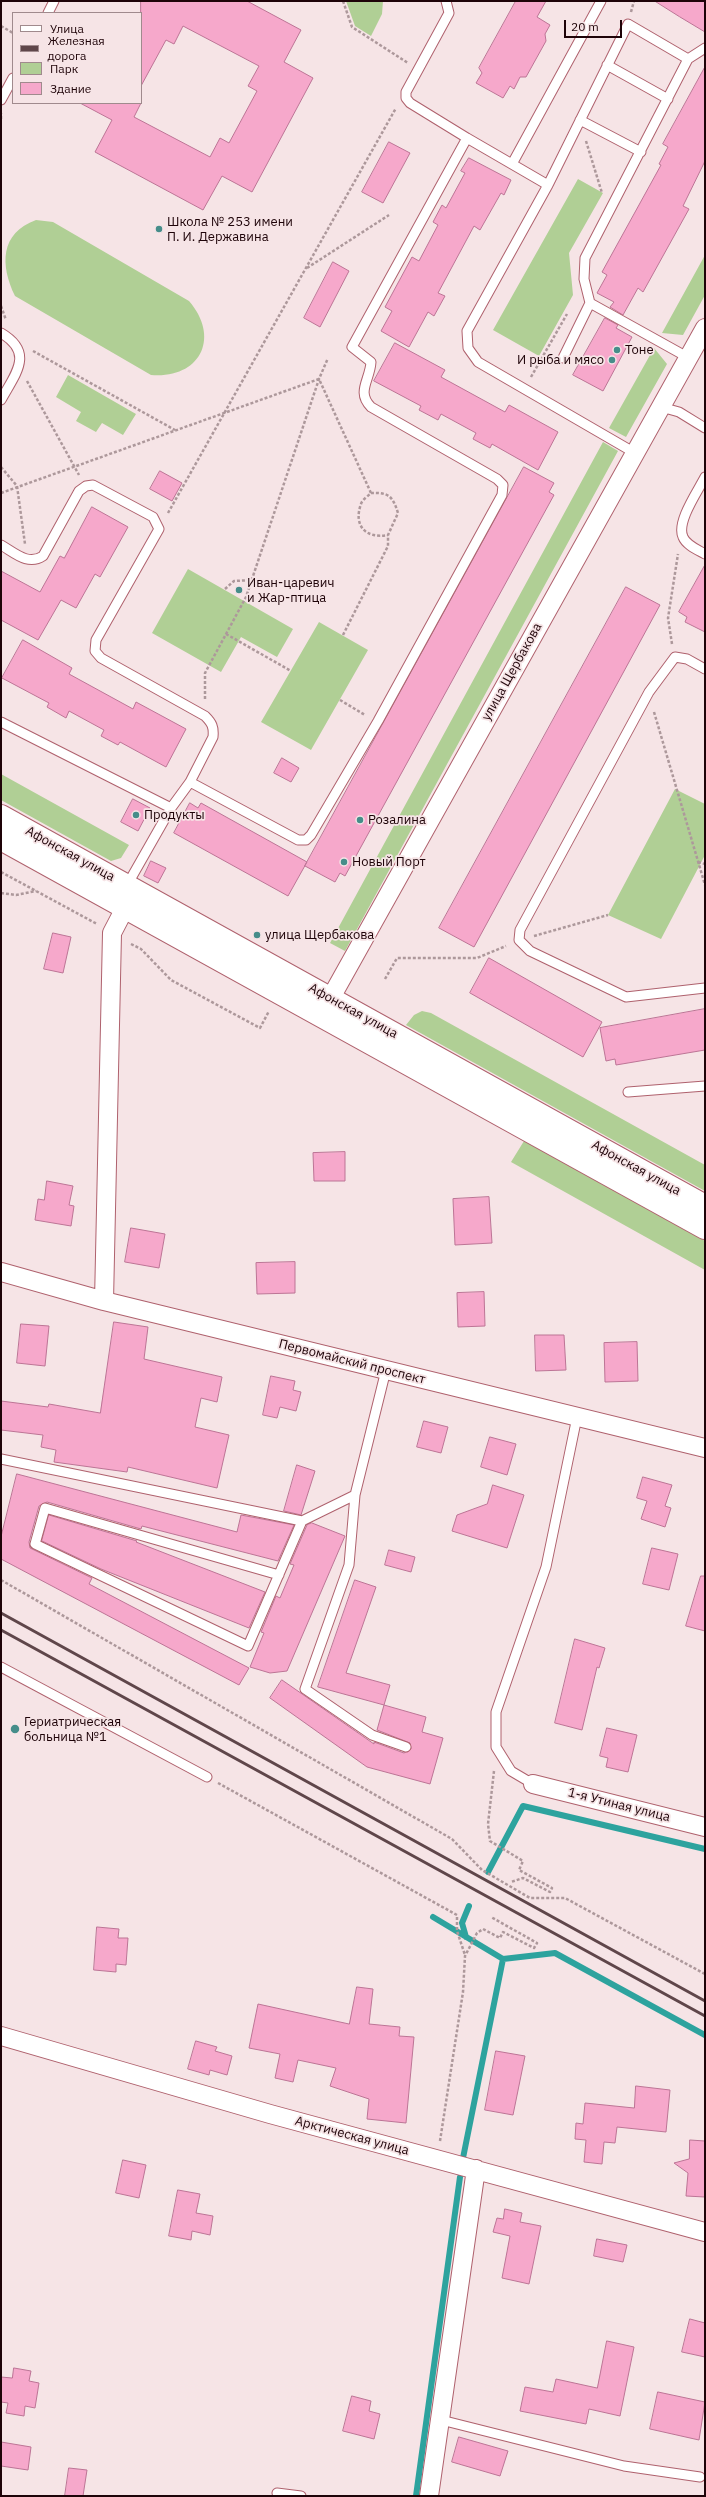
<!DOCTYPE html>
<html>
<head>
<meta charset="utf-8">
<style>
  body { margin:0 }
  #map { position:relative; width:706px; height:2497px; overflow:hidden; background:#f6e4e6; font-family:"IBM Plex Sans",sans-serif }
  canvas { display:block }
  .frame { position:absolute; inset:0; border:2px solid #1e0308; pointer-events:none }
  .legend { position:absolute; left:12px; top:12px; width:130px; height:92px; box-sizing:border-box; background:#f6e4e6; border:1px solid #a08a8d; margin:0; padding:5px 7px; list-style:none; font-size:12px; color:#1e0308 }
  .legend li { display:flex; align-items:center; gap:8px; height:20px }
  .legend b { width:20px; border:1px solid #a08a8d }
  .scale { position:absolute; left:564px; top:20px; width:58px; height:18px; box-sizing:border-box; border:2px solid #1e0308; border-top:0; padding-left:5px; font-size:12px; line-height:14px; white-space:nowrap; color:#1e0308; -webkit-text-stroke:3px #f6e4e6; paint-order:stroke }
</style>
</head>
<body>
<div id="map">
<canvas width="706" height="2497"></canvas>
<div class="frame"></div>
<ul class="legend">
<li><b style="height:5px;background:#fff"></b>Улица</li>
<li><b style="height:5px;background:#5f464a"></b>Железная дорога</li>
<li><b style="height:11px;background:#b0cf95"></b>Парк</li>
<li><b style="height:11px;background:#f6a8cb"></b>Здание</li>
</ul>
<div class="scale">20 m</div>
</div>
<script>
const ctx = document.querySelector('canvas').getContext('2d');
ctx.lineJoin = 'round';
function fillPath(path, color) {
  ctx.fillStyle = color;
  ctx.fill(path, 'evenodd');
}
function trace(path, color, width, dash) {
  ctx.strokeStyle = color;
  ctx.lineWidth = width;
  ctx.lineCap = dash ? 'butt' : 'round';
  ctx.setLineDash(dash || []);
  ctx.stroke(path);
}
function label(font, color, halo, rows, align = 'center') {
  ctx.font = font + ' "IBM Plex Sans",sans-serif';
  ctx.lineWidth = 3.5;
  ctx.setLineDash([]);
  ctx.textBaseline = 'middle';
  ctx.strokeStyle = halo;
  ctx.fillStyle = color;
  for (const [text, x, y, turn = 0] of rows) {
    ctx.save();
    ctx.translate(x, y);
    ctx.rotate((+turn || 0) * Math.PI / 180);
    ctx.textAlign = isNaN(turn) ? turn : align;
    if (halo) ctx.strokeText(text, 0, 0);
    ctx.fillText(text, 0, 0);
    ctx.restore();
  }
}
fillPath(new Path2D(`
  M346,1h37l-1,13 -11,22 -16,-10z
  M578,179l25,14 -34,60 4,42 -34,61 -46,-26z
  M36,220l17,2 136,79c32,37 11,78 -38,74l-136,-79c-15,-31 -15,-63 21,-76z
  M705,255v40l-22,40 -21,-2z
  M654,348l13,16 -41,73 -17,-9z
  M68,375l68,39 -13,21 -21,-12 -6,9 -20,-11 5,-9 -25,-15z
  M603,442l15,9 -273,500 -15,-8z
  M188,569l105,60 -16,28 -36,-20 -20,35 -69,-39z
  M319,622l49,28 -57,100 -50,-28z
  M1,774l128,71 -8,13 -10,3 -110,-61z
  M675,789l30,15v51l-44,84 -53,-24z
  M422,1011l9,2 274,152v26l-299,-166 8,-10z
  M524,1141l181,100v29l-194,-108z`), '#b0cf95');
trace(new Path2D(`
  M488,1872l35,-66 182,43
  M433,1917l70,42 52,-6 150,82
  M466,1937l-4,-14 7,-17
  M463,2158l40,-199
  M416,2496l44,-319`), '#2da39e', 6);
const building = new Path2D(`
  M141,1h106l54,29 -17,32 29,16 -61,114 -30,-16 -19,34 -108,-58 17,-32 -32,-17h61l-7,14 76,40 10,-19 9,5 28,-52 -9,-5 11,-20 -76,-40 -9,18 -8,-4 -25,46z
  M516,1h30l-9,16 13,8 -5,9 1,7 -20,36h-6l-6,12 -4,-3 -7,12 -27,-15 6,-10 -3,-5z
  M655,1h50v31l-25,-15z
  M705,67v94l-22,45 6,3 -46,83 -5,-4 -15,27 -13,-8 4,-5 -17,-9 10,-18 -5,-3 59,-107 -2,-1 9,-17 -5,-3z
  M389,142l21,11 -27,50 -21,-11z
  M469,158l42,22 -7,15 -3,-2 -21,37 -6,-4 -36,67 7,3 -11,20 -6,-4 -19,35 -28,-16 11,-20 -7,-4 27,-50 7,4 19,-36 -5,-3 9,-17 4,3 19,-35 -4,-2z
  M333,262l16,9 -29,56 -16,-9z
  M605,318l13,7 -2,3 16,9 -29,54 -30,-16z
  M395,343l50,27 -4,7 64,35 4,-7 49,27 -20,38 -46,-26 -2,4 -17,-9 3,-6 -35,-19 -3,6 -19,-10 2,-4 -47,-25z
  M524,467l30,16 -5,9 5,3 -209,381 -5,-3 -5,9 -30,-16z
  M160,471l22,12 -10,18 -22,-12z
  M92,507l36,20 -28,50 -5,-3 -19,34 -15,-8 -23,40 -37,-20v-49l39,21 20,-36 4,2z
  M705,565v67l-20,-10 2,-5 -8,-5z
  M626,587l34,18 -186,342 -35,-19z
  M23,640l49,28 -3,6 64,35 3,-7 50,27 -20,38 -46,-25 -2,3 -17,-9 3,-6 -35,-19 -3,7 -19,-11 2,-4 -47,-25z
  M282,758l17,10 -8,14 -17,-9z
  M133,799l17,9 -12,23 -17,-9z
  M190,803l8,5 3,-5 106,59 -19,34 -114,-63z
  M151,861l15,7 -8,15 -14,-7z
  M53,933l18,4 -8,36 -19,-4z
  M489,958l113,64 -19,35 -113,-64z
  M705,1009v41l-89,15 -1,-6 -9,2 -6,-33z
  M345,1152v29h-31l-1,-28z
  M47,1181l26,5 -4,19 5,1 -3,20 -36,-6 3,-21 6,1z
  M489,1197l3,46 -37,2 -2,-46z
  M131,1228l34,6 -6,34 -34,-6z
  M295,1262v31l-38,1 -1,-31z
  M484,1292l1,34 -27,1 -1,-34z
  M114,1322l34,5 -4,32 78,18 -5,25 -16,-4 -6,29 34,8 -12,53 -89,-21 -1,5 -73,-10 2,-12 -15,-3 2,-12 -42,-5v-29l47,6 1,-3 51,9z
  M21,1324l28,2 -4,40 -28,-3z
  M535,1335h29l2,35 -30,1z
  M637,1342l1,39 -33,1 -1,-39z
  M271,1376l24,5 -2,9 8,2 -5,19 -16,-4 -3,11 -14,-3z
  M424,1421l24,6 -7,26 -24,-6z
  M490,1437l26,7 -9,31 -26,-8z
  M297,1465l18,6 -14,44 -17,-4z
  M17,1474l220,58 4,-17 53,10 -16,36 -136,-35 -1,3 -94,-27 -8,4 -10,36 1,6 62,30 -3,6 160,84 -10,17 -238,-126v-22z
  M643,1477l29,8 -7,21 6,2 -6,19 -24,-8 6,-18 -10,-3z
  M493,1485l31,10 -17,53 -55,-17 5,-16 30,-11z
  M49,1515l88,26 -1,1 129,50 -16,36 -148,-59 -59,-28z
  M312,1523l33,13 -58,135 -17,2 -20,-6 14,-34 -3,-1 15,-36 4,2 14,-33 -4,-1 17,-39z
  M652,1548l26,6 -9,36 -26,-6z
  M389,1550l26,7 -4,15 -26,-7z
  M701,1576h4v55l-19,-5z
  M355,1580l21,7 -30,86 44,12 -6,20 -66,-18z
  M575,1639l30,9 -6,20 -2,-1 -15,63 -27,-7z
  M282,1680l92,64v-2l30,11 7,-4 -1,-6 -33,-13 7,-25 42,12 -4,15 21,6 -13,46 -63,-17 -97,-69z
  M607,1728l30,7 -9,37 -22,-5 2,-9 -8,-2z
  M97,1927l22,2 -1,9h10l-2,27 -10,-1v8l-22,-2z
  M357,1987l16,2 -4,35 31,3 -1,9 15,1 -8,86 -39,-4 2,-20 -39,-13 6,-18 -38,-8 -5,22 -18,-4 5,-24 -31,-6 9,-44 91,20z
  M196,2041l21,6 -2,4 17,5 -5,19 -17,-5 -1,5 -21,-6z
  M496,2051l29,5 -12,59 -28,-5z
  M636,2086l34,4 -4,42 -49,-5 -2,16 -11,-1 -2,22 -18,-2 2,-22 -11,-1 1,-16 7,1 2,-21 49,5z
  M690,2140l15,1v56l-19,-1 2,-23 -14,-10 15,-4z
  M123,2160l23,5 -7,33 -23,-5z
  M178,2190l22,4 -4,19 17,3 -3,19 -18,-4 -1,9 -22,-4z
  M505,2209l17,4 -2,9 21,4 -12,58 -27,-6 8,-42 -17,-4 4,-14 6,1z
  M597,2239l30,6 -4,17 -29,-6z
  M690,2319l15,4v34l-23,-5z
  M607,2341l27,6 -14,69 -31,-7 -3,15 -66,-13 5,-24 28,5 3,-13 41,9z
  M14,2368l17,3 -2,10 10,2 -4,25 -10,-2 -1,10 -18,-3 2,-10 -7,-1v-25l11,1z
  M658,2392l47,10 -6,38 -49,-11z
  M352,2396l19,5 -2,10 11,3 -6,25 -31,-8z
  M459,2437l49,14 -8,25 -48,-14z
  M1,2442l30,5 -3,23 -27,-4z
  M69,2468l18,2 -4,26h-18z`);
fillPath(building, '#f6a8cb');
trace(building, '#bc7495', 1);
const service = new Path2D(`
  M446,1l3,12 -43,79v6l4,5 57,35
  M48,13l6,-12
  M688,59l17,-11
  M607,65l61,34
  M1,100l12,-22
  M580,120l61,32
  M512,164l89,-163
  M548,185l80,-161 60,35 -103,199 -1,21 6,24 99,55
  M1,333c34,20 14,41 0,67
  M563,358l27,-55
  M661,407l18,5 26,16
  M705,477c-7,14 -29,45 -22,60 3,8 15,13 22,17
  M1,545c14,8 27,21 42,11l36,-65 7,-5 7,-1 60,32 6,12 -63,111 -1,11 6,7 104,58c7,7 9,11 8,21l-23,45
  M705,669l-18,-10 -12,-2 -26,35 -129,238 -1,10 11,11 96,46 79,-9
  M1,722l170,86
  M126,887l45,-79 19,-26 108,58h8l5,-5 67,-114 124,-226 1,-10 -6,-6 -126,-72c-15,-15 -1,-27 0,-45l-19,-15 115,-209 81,47 -81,146 1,17 10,14 157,91
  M628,1092l77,-6
  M386,1370l-31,125 -6,70 -44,124 67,46 34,12
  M1,1459l301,62
  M279,1575l-234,-67 -10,36 213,102 54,-125 53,-26
  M1,1667l206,110
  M533,1784l-22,-13 -15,-24v-35l50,-145 31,-150
  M441,2420l183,46 76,11
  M277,2493l24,3`);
const minor = new Path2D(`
  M324,1010l381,-682
  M1,1272l103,29 601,147
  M104,1301l8,-368 13,-25
  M533,1784l172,43
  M1,2036l269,78 435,118
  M429,2496l47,-327`);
const tertiary = new Path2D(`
  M1,816l704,390
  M1,839l704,389`);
trace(service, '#af616d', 11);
trace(minor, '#af616d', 20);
trace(tertiary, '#af616d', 24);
trace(new Path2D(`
  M343,1l9,26 56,36
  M631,12l3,-11
  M1,26l12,7
  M1,119v-6
  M586,141l16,52
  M307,268l82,-53
  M1,306l5,14
  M33,351l142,79
  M531,377l36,-63
  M27,381l52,94
  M1,467l16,19 8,58
  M1,493l318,-114 52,114
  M168,513l228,-405
  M225,589l9,-8 18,-1
  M226,634l65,37
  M343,635l45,-89v-11l10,-22c-5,-16 -9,-21 -27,-20 -3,3 -9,7 -10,11 -8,22 5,35 27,31
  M672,644l-4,-26 10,-64
  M205,699v-26l41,-76 73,-218 9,-21
  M340,700l25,15
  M654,712l51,173
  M698,862l7,2
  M1,872l96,52
  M1,893l15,2 20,-4
  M534,936l74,-21
  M131,944l10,5 30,31 89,48 9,-17
  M385,979l12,-21h80l29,-12
  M1,1580l451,259 30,31 48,28h35l140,76
  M494,1771l-6,53 2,17 33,20 -4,9 33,18 -2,4 -27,-14 -12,4
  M218,1783l239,132v16l8,24
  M440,2141l23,-149 2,-36 12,-23 6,-4 17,9 3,-6 31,16 3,-5 -46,-26`), '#ad989b', 2.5, [3, 2]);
trace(service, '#fff', 9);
trace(minor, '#fff', 18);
trace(tertiary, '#fff', 22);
trace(new Path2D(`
  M1,1613l704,388
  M1,1630l704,386`), '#5f464a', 3);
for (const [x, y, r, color] of [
  [159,229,4,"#468d8a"],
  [617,350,4,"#468d8a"],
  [612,360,4,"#468d8a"],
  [239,590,4,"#468d8a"],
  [136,815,4,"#468d8a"],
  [360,820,4,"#468d8a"],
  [344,862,4,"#468d8a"],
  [257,935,4,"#468d8a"],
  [15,1729,5,"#468d8a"]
]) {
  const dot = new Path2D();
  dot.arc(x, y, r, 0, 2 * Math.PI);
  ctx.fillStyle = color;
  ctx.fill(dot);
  trace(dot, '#f6e4e6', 1.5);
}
label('13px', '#1e0308', '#f6e4e6', [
  ["Школа № 253 имени",167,222],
  ["П. И. Державина",167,237],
  ["Тоне",625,350],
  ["И рыба и мясо",604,360,"right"],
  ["Иван-царевич",247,583],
  ["и Жар-птица",247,598],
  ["Продукты",144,815],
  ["Розалина",368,820],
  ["Новый Порт",352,862],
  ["улица Щербакова",265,935],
  ["Гериатрическая",24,1722],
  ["больница №1",24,1737]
], 'left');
label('13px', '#1e0308', '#f6e4e6', [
  ["улица Щербакова",512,672,-61],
  ["Афонская улица",70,854,29],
  ["Афонская улица",353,1011,29],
  ["Афонская улица",636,1168,29],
  ["Первомайский проспект",352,1362,14],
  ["1-я Утиная улица",619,1805,14],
  ["Арктическая улица",352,2136,15]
]);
</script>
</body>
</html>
